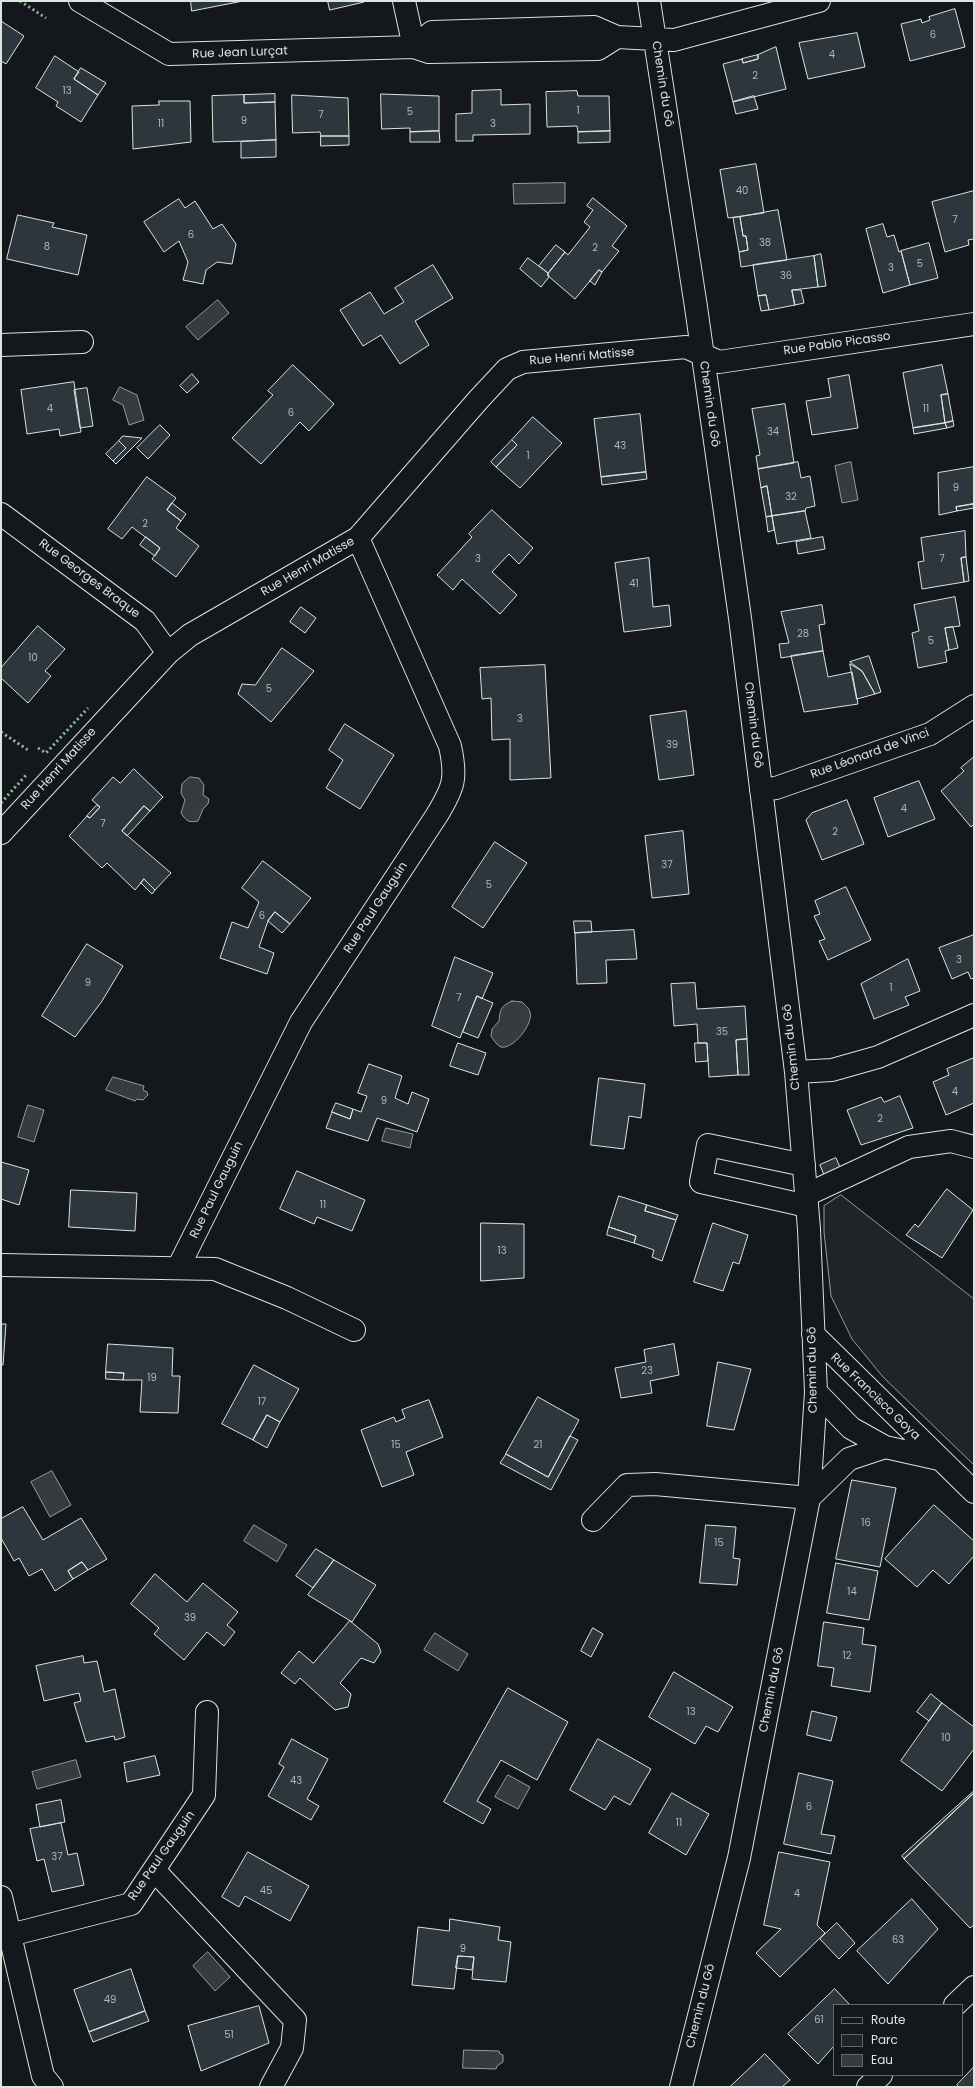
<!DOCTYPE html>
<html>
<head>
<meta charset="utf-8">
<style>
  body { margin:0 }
  #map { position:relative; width:975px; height:2088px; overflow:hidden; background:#14181c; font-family:Poppins,sans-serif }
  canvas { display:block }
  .frame { position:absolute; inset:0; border:2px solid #d8e6dc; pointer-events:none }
  .legend { position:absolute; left:833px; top:2004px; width:130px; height:72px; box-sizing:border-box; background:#14181c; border:1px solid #626a69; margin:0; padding:5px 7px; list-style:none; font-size:12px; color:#d8e6dc }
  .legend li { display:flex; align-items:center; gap:8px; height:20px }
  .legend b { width:20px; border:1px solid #626a69 }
</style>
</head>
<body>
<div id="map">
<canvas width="975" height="2088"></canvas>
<div class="frame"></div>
<ul class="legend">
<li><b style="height:5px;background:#14181c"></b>Route</li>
<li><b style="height:11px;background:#202428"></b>Parc</li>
<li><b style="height:11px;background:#363b3e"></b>Eau</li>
</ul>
</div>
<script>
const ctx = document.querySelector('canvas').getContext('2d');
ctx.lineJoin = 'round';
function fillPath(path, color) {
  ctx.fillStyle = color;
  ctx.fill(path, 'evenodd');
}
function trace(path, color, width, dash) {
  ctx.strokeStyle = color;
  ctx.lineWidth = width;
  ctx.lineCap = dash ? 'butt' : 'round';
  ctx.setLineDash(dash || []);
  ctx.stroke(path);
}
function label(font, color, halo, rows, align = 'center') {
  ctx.font = font + ' Poppins,sans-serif';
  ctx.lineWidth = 3;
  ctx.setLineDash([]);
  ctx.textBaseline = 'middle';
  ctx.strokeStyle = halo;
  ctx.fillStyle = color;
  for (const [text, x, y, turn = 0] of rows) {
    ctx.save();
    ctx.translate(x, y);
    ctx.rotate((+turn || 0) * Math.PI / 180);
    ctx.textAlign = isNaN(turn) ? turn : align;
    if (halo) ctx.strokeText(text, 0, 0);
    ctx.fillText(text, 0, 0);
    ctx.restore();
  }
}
const green = new Path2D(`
  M841,1195l133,104v166l-91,-88 -31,-38 -21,-43 -7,-64v-26z`);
fillPath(green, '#202428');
trace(green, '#939e99', 1);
const water = new Path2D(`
  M565,183v20l-51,1 -1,-20z
  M218,300l11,13 -31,27 -12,-13z
  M120,387l17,8 7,25 -15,5 -6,-20 -10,-5z
  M851,462l7,38 -16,3 -7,-37z
  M190,777l9,1 5,7 -1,10 6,4 -1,5 -5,5 -5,12c-9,2 -12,0 -17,-8l4,-13 -4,-7 1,-9z
  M512,1001l10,1c3,3 7,6 8,10 4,11 -17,38 -29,35 -5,-2 -7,-7 -10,-11l1,-7 7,-8c1,-12 2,-15 13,-20z
  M113,1077l31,9 -1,4 4,2 1,3 -5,5 -6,-1 -2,2 -29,-11z
  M28,1105l16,5 -10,32 -16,-5z
  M386,1128l27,6 -3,14 -28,-7z
  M52,1471l19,34 -21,12 -19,-35z
  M254,1525l33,20 -10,17 -33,-21z
  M435,1633l33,21 -10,17 -34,-21z
  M76,1760l5,17 -44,12 -5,-17z
  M508,1775l22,12 -12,22 -23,-12z
  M208,1952l22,25 -15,14 -22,-25z
  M464,2050l35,1 1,3 3,1v7l-6,4 -1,3 -33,-1z`);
fillPath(water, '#363b3e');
trace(water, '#939e99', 1);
const building = new Path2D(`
  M191,1h52l-51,10z
  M328,1h36v1l-34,8z
  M955,9l10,38 -55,14 -9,-37 20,-5 1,4 8,-3 -1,-3z
  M1,21l23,15 -18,28 -5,-3z
  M857,33l8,34 -57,12 -9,-36z
  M776,47l10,42 -53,13 -10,-38 19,-5 1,4 15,-4v-4z
  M758,55v4l-15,4 -1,-4z
  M55,56l24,16 -5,7 24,16 -17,27 -25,-16 2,-4 -22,-14z
  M81,68l25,15 -8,12 -24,-16z
  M501,90v15l29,-1v30l-57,1v6h-17v-27l16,-1v-22z
  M577,91l1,5h31l1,35 -32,1 -1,-6 -30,1 -1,-35z
  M275,94v8l-31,1v-8z
  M381,94l58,2v35l-29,1v-4l-28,1z
  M244,95v8l31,-1 1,38 -63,2 -1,-46z
  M292,95l56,3 1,38h-28l-1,-4 -27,1z
  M754,96l4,13 -22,5 -3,-12z
  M159,101h31l1,41 -58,7 -1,-43 27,-1z
  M439,131l1,11h-30v-10z
  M610,131v11l-32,1v-11z
  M321,136h28v9l-28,1z
  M276,140v17l-35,1v-16z
  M756,164l8,49 -36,5 -8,-48z
  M974,191v48l-6,1 1,5 -24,7 -13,-50z
  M593,198l34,28 -15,20 7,5 -17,21 -3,-2 -24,29 -28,-24 18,-23 3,3 22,-28 -6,-5 9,-12 -6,-4z
  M179,199l6,9 10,-7 18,28 9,-5 14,20 -4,20 -15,-2 -11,8 -3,14 -20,-4 5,-18 -9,-21 -15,11 -20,-30z
  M778,210l9,50 -46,7 -2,-15 9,-2 -2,-14h-3l-3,-19z
  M18,215l36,8 -2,4 35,8 -9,40 -71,-16z
  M740,217l3,19h3l2,14 -9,2 -6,-34z
  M883,224l4,13 7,-2 5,17 2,-1 9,34 -27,8 -17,-64z
  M929,243l9,35 -28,7 -9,-34z
  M556,245l9,7 -17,21 -9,-7z
  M821,254l5,32 -8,1 -4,-31z
  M814,256l4,31 -26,3 3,15 -26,5 -3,-15 -8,1 -5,-31z
  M528,258l20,15 1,4 -8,10 -21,-18z
  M433,265l20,33 -38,23 14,24 -29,19 -19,-29 -18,11 -23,-36 30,-18 14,22 20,-12 -9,-14z
  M599,270l3,2 -7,13 -5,-4z
  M792,290h9l3,13 -9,2z
  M766,295l3,15 -8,1 -3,-15z
  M293,365l41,39 -25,27 -9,-9 -39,42 -29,-26 41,-43 -5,-4z
  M942,365l6,29 -7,1 4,28 -32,5 -10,-55z
  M192,374l7,8 -12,11 -7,-7z
  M849,375l9,53 -46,7 -6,-34 25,-4 -3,-18z
  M74,382l7,50 -21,4 -1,-7 -32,5 -6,-44z
  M87,388l6,38 -13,2 -6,-38z
  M948,394l5,27 -8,2 -4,-28z
  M785,404l9,59 -36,6 -2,-13 4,-1 -8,-46z
  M640,414l6,58 -45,5 -7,-58z
  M533,417l29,26 -42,45 -24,-21 21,-22 -5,-5z
  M953,421l1,5 -7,2 -2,-5z
  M945,423l2,5 -33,6 -1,-6z
  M160,425l10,10 -22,24 -11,-11z
  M123,436l19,2 -26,26 -3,-3 13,-13 -7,-7z
  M512,440l5,5 -21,22 -5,-5z
  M119,441l7,7 -13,13 -7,-7z
  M798,462l3,16 9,-2 5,30 -9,2 -1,3 -33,5 -5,-30 -6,2 -3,-19z
  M974,467v42l-1,-5 -17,3 1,4 -18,4 -1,-42z
  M646,472l1,7 -45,6 -1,-8z
  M147,477l29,21 -9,12 14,11 -5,7 23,18 -23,31 -24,-18 8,-11 -28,-21 -10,12 -14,-10z
  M767,486l5,30 -6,1 -5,-29z
  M172,503l14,11 -5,7 -14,-11z
  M973,504l1,4 -17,3 -1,-4z
  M492,510l41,38 -14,16 -10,-10 -17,18 25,23 -17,19 -38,-35 -9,11 -16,-15 35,-38 -3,-3z
  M805,511l6,27 -34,6 -5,-28z
  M772,516l2,14 -6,2 -2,-15z
  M965,531l1,26 -5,1 3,24 -42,7 -4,-27 6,-1 -3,-23z
  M146,537l14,11 -5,8 -15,-11z
  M823,537l2,12 -27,5 -2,-12z
  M966,557l3,24 -5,1 -3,-24z
  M649,558l4,49 16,-2 2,21 -47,6 -9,-69z
  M955,597l5,29 -15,2 4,22 -4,1 2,11 -29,6 -6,-35 7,-2 -5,-26z
  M822,605l3,19 -6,1 4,26 -42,7 -2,-14 10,-1 -8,-31z
  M301,607l15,11 -11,15 -15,-11z
  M38,626l27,23 -20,22 6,5 -23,27 -27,-25v-10z
  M953,627l5,21 -9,2 -4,-22z
  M282,648l32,23 -43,51 -33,-28 4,-10 13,1z
  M823,651l5,26 24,-5 6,32 -54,8 -13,-56z
  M869,656l12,36 -6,2 -13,-23 -12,-9z
  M850,664l12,7 13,23 -18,5z
  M545,665l6,113 -41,2v-41l-18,1 -1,-42 -9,1 -2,-31z
  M686,711l8,64 -35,5 -9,-64z
  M345,724l49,31 -34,54 -34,-21 17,-28 -14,-10z
  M974,757v67l-3,3 -30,-36 23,-20 -3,-3z
  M134,769l29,28 -13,14 -6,-5 -22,25 49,42 -16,17 -11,-11 -9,11 -28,-27 -5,5 -33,-32 18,-20 3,2 10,-11 -8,-7 21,-23 7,6z
  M919,781l16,38 -47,18 -14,-39z
  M847,800l17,44 -42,16 -16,-40 6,-7z
  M97,805l3,2 -10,11 -3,-2z
  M144,806l6,5 -23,25 -5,-5z
  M683,831l6,63 -37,4 -7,-62z
  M495,842l32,21 -44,65 -31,-21z
  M263,861l48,37 -21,26 -15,-12 -7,9 -9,26 15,6 -7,21 -47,-16 12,-36 16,6 11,-26 -17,-14z
  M144,879l11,11 -3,4 -11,-11z
  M846,887l25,53 -43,20 -9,-19 6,-2 -11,-23 6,-2 -5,-13z
  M275,912l15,12 -8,9 -14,-12z
  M574,921h17l1,11 -17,1z
  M634,930l3,29 -31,1 1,23 -30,1 -2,-51z
  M974,935v43l-3,1 -3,-7 -16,7 -13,-31z
  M87,944l36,22 -21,35 -27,36 -33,-21z
  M455,957l38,16 -11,26 -5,-3 -17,42 -28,-12z
  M908,959l12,32 -15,6 4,8 -35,14 -13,-35z
  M695,983l2,26 48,-3 2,33 -11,1 2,35 -29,2 -2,-34h-9l-1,-19 -23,2 -3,-42z
  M477,996l16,7 -15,35 -15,-6z
  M747,1039l2,36h-11l-2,-35z
  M458,1043l28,10 -8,22 -28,-9z
  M695,1043h12l1,18 -12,1z
  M974,1058v45l-28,12 -13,-33 16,-7 -2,-6z
  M369,1064l33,12 -7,22 13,6 4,-12 17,7 -12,33 -40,-14 -9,23 -42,-13 6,-16 18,7 3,-10 8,3 6,-16 -9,-3z
  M599,1078l46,6 -4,34 -12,-2 -5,33 -33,-4z
  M900,1096l13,32 -52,17 -14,-35 34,-13 3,5z
  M336,1103l17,6 -3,10 -18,-7z
  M836,1158l7,16 -17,6 -6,-15z
  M1,1162l28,8 -10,35 -18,-6z
  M297,1171l68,29 -13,31 -35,-14 -3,7 -34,-15z
  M947,1189l26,21 -31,48 -36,-23 9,-11 3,3z
  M71,1190l66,3 -2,38 -66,-4z
  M619,1196l28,9 -2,6 31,9 -14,41 -10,-4 2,-7 -20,-7 2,-7 -27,-9z
  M647,1205l31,10 -2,5 -31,-9z
  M481,1223l43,1v54l-43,3z
  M713,1223l35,12 -9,29 -6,-2 -10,29 -29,-9z
  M609,1227l27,9 -2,7 -27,-8z
  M1,1324h5l-3,41h-2z
  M108,1344l65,4 -1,28h8l-2,37 -38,-1 2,-32h-19l1,-7 -18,-1z
  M674,1344l5,31 -29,6 2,12 -31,5 -6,-30 31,-6 -2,-12z
  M718,1362l33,7 -17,61 -27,-4z
  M254,1365l45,24 -19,33 -13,-7 -14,25 -31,-16z
  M106,1372l18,1 -1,7 -17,-1z
  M538,1397l41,23 -31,57 -42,-23z
  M429,1400l14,37 -37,15 8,23 -32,12 -21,-57 33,-13 2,5 9,-4 -3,-8z
  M267,1415l13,7 -13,26 -14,-8z
  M570,1436l8,4 -27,50 -51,-27 6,-9 42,23z
  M852,1480l44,8 -16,79 -44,-8z
  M934,1505l40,36v15l-25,28 -16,-14 -16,17 -32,-28z
  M23,1507l20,33 38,-22 26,41 -19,11 -6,-8 -14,9 5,8 -18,12 -13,-22 -13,7 -10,-18 -5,3 -13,-23v-19z
  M706,1525l30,2 -3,31 7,1 -3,26 -37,-2z
  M316,1549l18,11 -21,28 -17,-12z
  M334,1560l42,25 -24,37 -44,-27z
  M82,1562l6,8 -15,9 -5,-8z
  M836,1563l42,8 -9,49 -42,-7z
  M155,1574l32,28 16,-19 35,29 -11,13 8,7 -11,14 -17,-14 -23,28 -30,-26 5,-6 -28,-24z
  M350,1621l28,23 3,8 -7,11 -13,-5 -21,25 11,11 -3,13 -13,3 -35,-32 -5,6 -14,-11 18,-22 14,12z
  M824,1622l40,6 -2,16 14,2 -6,46 -39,-6 3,-18 -16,-2z
  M593,1628l10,6 -12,23 -10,-6z
  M83,1656l1,7 13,-2 7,31 11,-3 10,48 -10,3 -1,-4 -28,6 -12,-39 7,-2 -2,-8 -35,8 -8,-35z
  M674,1672l59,35 -15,25 -12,-6 -11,18 -46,-27z
  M508,1688l60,34 -31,58 -36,-20 -24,41 14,8 -8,15 -39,-22z
  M931,1694l11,9 -13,18 -12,-9z
  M942,1703l32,24v22l-32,42 -41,-30z
  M812,1711l25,6 -6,24 -24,-6z
  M292,1739l36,20 -21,40 12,7 -8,14 -43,-24 16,-29 -5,-3z
  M598,1739l53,30 -21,36 -16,-9 -9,14 -35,-20z
  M155,1756l5,19 -33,7 -3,-19z
  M799,1773l34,8 -12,53 14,2 -4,18 -47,-10z
  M974,1791v2l-70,66 -2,-3z
  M672,1793l37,21 -23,41 -37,-22z
  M974,1793v132l-4,3 -66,-69z
  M61,1800l4,22 -25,5 -4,-22z
  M61,1823l7,32 9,-2 7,32 -32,7 -8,-33 -7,2 -7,-32z
  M248,1852l61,34 -19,35 -45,-25 -6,11 -17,-10z
  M779,1852l51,10 -13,63 8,8 -45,44 -24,-24 25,-24 -17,-4z
  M912,1899l26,30 -50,55 -31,-33z
  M450,1919l50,8 -2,13 13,2 -5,40 -34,-3 2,-22 -16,-1 -4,33 -42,-4 6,-58 31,4z
  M837,1923l18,20 -16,16 -19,-20z
  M458,1956l16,1 -2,13 -16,-2z
  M131,1969l14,42 -56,21 -15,-42z
  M835,1989l15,16h-16v41l-16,18 -30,-30z
  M259,2006l10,37 -68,28 -13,-45z
  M145,2011l4,10 -56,21 -4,-10z
  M765,2054l25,26 -8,7h-52z
  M974,2067v20h-15l-2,-2z`);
fillPath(building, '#2c363c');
trace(building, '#d8e6dc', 1);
const minor = new Path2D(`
  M80,1l89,53 245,-7 15,5 169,-3 19,-12 -23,-10 -162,5 -18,15
  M404,1l10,46
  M649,1l47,306 44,311 56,454 13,157 7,163 -7,106 -70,360 -58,229
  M617,37l57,3 145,-39
  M1,345l81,-3
  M1,514l144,107 23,32
  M761,790l15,-2 154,-54 44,-28
  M1,833l167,-180 22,-18 168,-97 121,-139 28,-30 16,-7 163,-15 33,15 255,-38
  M796,1072l36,-2 46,-13 96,-42
  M804,1165l-96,-20 -7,37 106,24
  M806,1195l103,-48 42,-6 23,6
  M1,1265l214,4 72,29 67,32
  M178,1268l123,-246 136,-207c17,-28 20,-37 13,-69l-92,-208
  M813,1334l161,158
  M816,1392l35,36 34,19
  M593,1520l34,-35 28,-1 154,14 40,-39 36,-12 54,12
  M154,1870l141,150 -3,28 -21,39
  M1,1897l42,179 9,11
  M10,1935l121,-31 73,-109 3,-83
  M955,2005l19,-18
  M868,2087l13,-12`);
trace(minor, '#d8e6dc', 24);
trace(minor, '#14181c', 22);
trace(new Path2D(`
  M20,1l26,17
  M1,732l27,18
  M38,748l8,5 42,-45
  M1,803l26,-29`), '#8ac095', 3, [2, 3]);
label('10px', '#adbab4', null, [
  ["6",933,35],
  ["4",832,55],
  ["2",755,76],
  ["13",67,91],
  ["1",578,111],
  ["5",410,112],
  ["7",321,115],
  ["9",244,121],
  ["11",161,124],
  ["3",493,124],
  ["40",742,191],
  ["7",955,220],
  ["6",191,235],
  ["38",765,243],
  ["8",47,247],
  ["2",595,248],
  ["5",920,264],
  ["3",891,268],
  ["36",786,276],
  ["4",50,409],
  ["11",926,409],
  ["6",291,413],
  ["34",773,432],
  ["43",620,446],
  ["1",528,456],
  ["9",956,488],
  ["32",791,497],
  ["2",145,524],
  ["3",478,559],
  ["7",942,559],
  ["41",634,584],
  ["28",803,634],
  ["5",931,641],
  ["10",33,658],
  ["5",269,689],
  ["3",520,719],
  ["39",672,745],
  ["4",904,809],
  ["7",103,824],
  ["2",835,832],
  ["37",667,865],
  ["5",489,885],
  ["6",262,916],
  ["3",959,960],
  ["9",88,983],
  ["1",891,988],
  ["7",459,998],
  ["35",722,1032],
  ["4",955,1092],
  ["9",384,1101],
  ["2",880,1119],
  ["11",323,1205],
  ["13",502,1251],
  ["23",647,1371],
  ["19",152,1378],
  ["17",262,1402],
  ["15",396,1445],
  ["21",538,1445],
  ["16",866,1523],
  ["15",719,1543],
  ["14",852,1592],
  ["39",190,1618],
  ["12",847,1656],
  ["13",691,1712],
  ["10",946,1738],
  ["43",296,1781],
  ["6",809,1807],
  ["11",679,1823],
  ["37",57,1857],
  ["45",266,1891],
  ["4",797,1894],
  ["63",898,1940],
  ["9",463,1949],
  ["49",110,2000],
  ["61",819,2020],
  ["51",229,2035]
]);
label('12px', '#d8e6dc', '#14181c', [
  ["Rue Jean Lurçat",240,53,-2],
  ["Chemin du Gô",662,84,81],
  ["Rue Pablo Picasso",837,344,-8],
  ["Rue Henri Matisse",582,357,-5],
  ["Chemin du Gô",709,404,82],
  ["Rue Henri Matisse",308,567,-30],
  ["Rue Georges Braque",89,579,37],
  ["Chemin du Gô",753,725,83],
  ["Rue Léonard de Vinci",870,754,-20],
  ["Rue Henri Matisse",59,769,-48],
  ["Rue Paul Gauguin",376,908,-57],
  ["Chemin du Gô",792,1047,-96],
  ["Rue Paul Gauguin",217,1190,-64],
  ["Chemin du Gô",813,1370,-91],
  ["Rue Francisco Goya",875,1397,44],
  ["Chemin du Gô",772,1690,-79],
  ["Rue Paul Gauguin",162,1856,-55],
  ["Chemin du Gô",701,2006,-76]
]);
</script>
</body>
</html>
